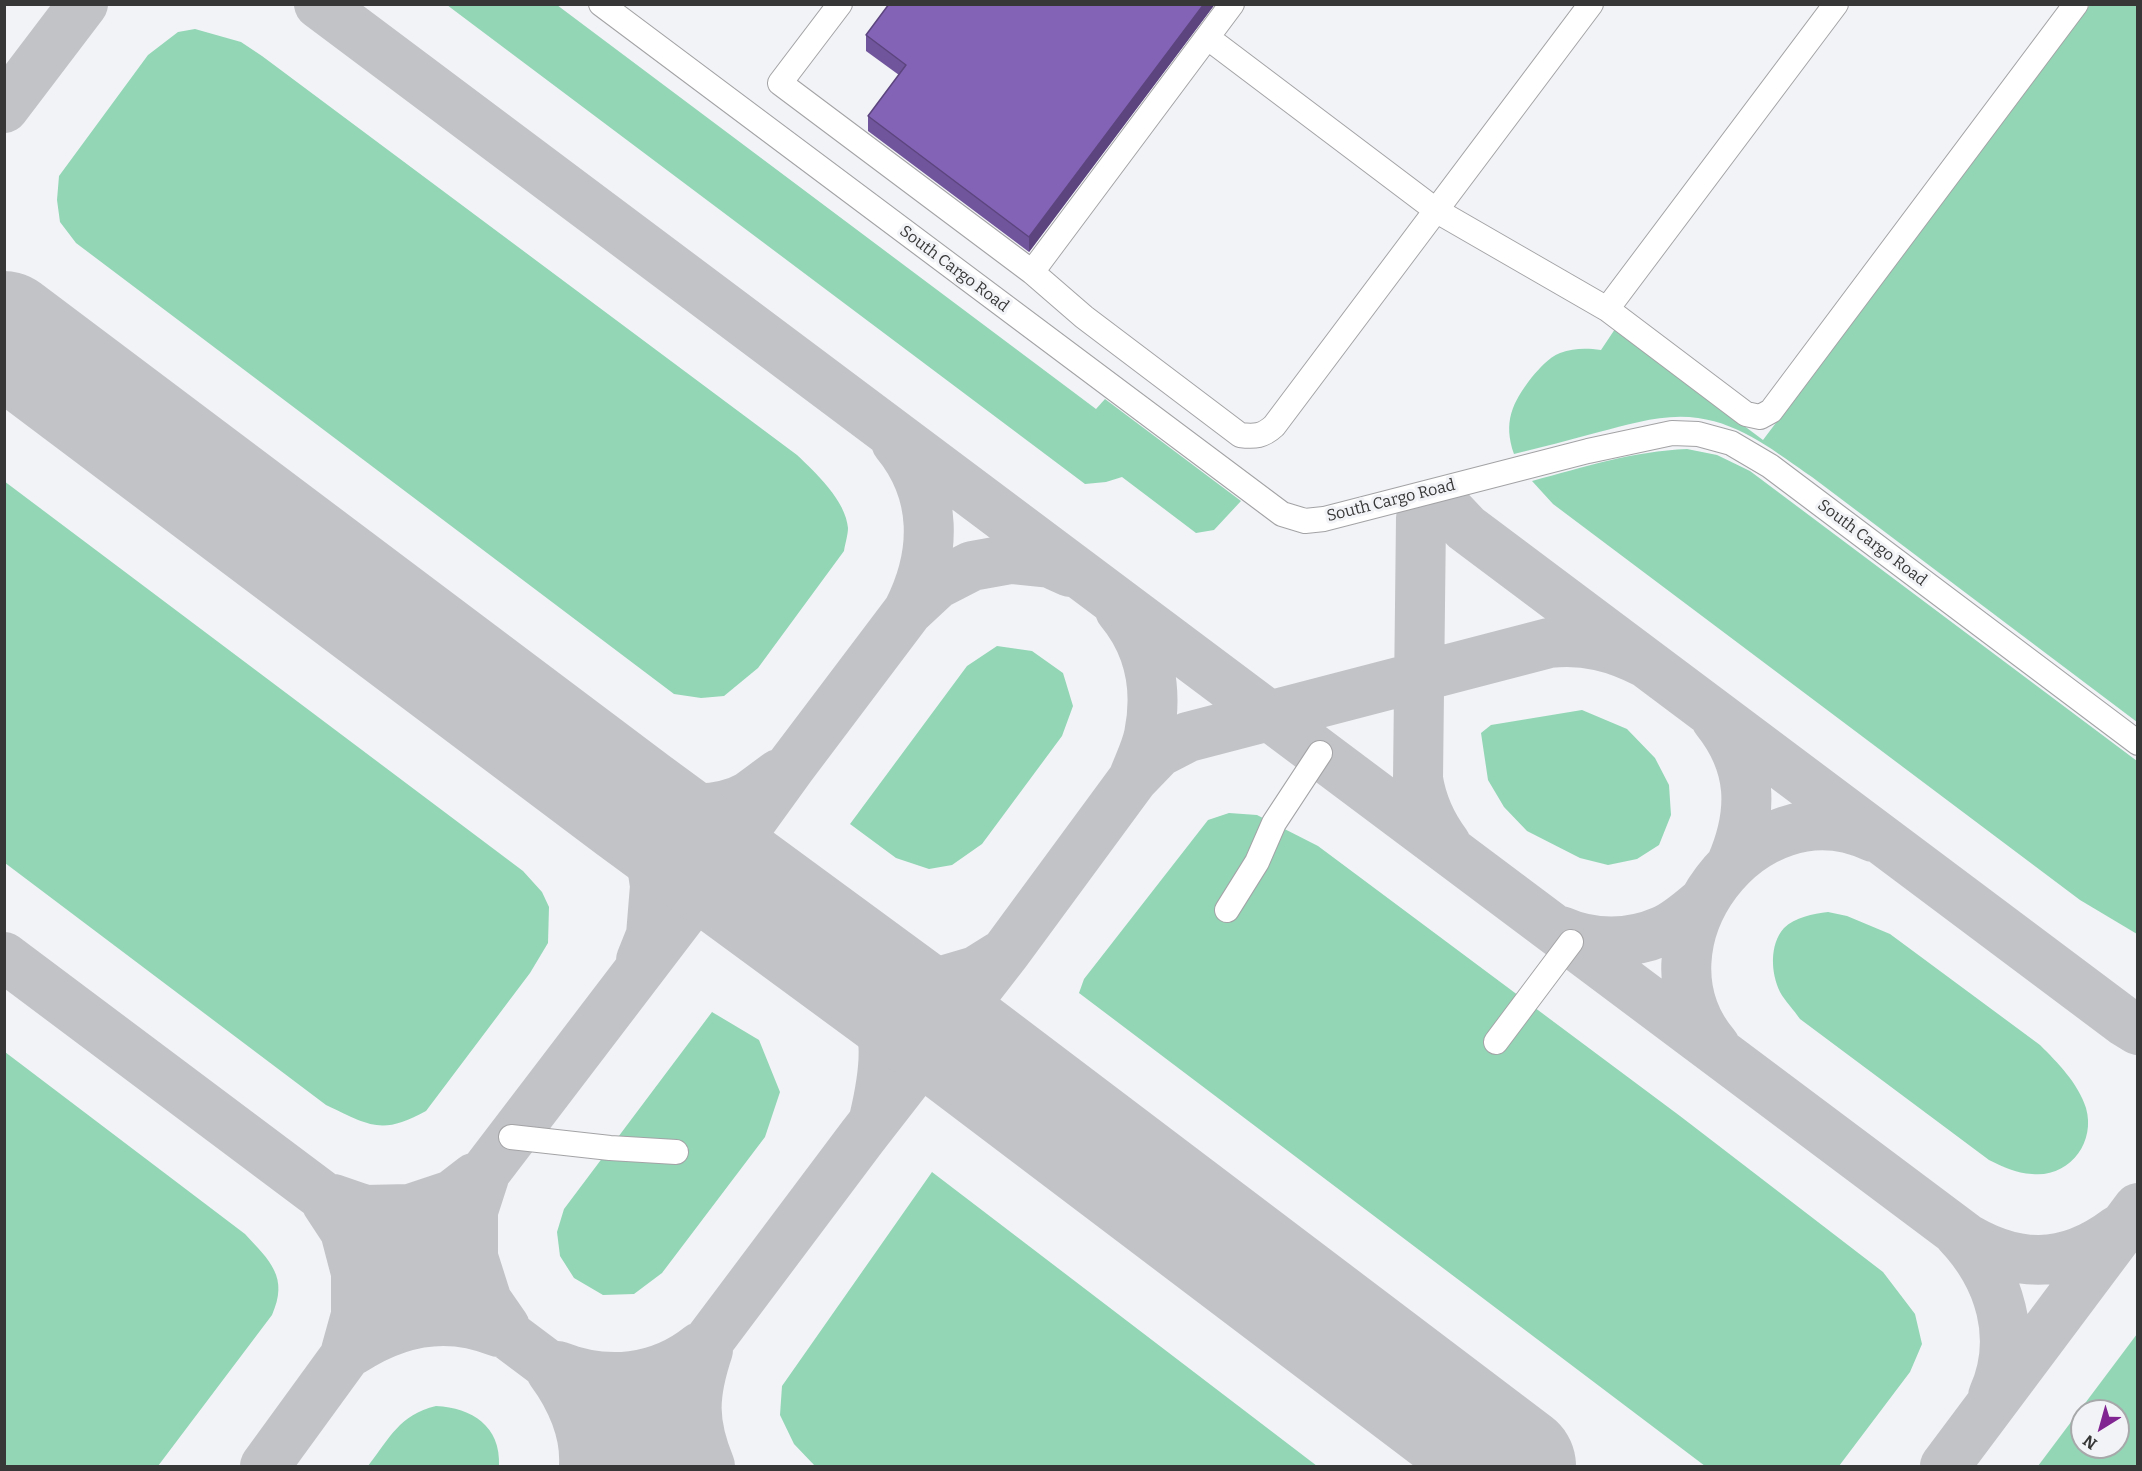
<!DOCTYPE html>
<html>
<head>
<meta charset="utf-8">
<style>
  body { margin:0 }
  #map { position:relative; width:2142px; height:1471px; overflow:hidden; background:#f2f3f6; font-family:Bitter,serif }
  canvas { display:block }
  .frame { position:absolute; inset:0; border:6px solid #373738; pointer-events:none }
  .north { position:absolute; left:2070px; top:1399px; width:60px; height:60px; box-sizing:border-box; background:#f2f3f6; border:2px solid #a7a8aa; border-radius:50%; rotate:217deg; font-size:16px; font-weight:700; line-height:24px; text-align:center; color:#373738 }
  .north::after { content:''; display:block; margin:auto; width:21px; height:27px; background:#802592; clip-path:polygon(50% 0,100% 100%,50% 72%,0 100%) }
</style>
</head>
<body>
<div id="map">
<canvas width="2142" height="1471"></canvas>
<div class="frame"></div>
<div class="north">N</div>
</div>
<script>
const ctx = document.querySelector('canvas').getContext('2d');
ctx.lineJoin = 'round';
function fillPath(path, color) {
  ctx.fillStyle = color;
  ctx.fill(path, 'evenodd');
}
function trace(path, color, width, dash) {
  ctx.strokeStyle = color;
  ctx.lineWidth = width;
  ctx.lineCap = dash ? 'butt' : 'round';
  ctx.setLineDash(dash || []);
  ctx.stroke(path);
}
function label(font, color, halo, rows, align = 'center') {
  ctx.font = font + ' Bitter,serif';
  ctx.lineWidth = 6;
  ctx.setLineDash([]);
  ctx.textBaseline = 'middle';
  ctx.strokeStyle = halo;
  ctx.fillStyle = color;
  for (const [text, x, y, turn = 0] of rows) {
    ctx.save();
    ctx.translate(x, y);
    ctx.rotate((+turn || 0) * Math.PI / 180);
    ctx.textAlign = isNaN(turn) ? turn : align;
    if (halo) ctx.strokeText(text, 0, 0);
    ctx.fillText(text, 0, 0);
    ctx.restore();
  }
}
fillPath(new Path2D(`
  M447,5h110l539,404 9,-10 136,102 -27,29 -18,3 -74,-56 -16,5 -21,2z
  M2090,5h47v717l-325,-245c-35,-24 -70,-53 -114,-59 -34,-5 -67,6 -99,14 -29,8 -57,15 -85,22 -11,-32 -2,-51 18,-77 8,-9 16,-19 28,-24 14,-5 26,-5 41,-3l14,-21 148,111z
  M195,29l46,13 21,14 535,399c18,17 49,46 51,73 0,7 -3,16 -4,23l-86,117 -34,28 -23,2 -27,-4 -598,-451 -16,-21 -3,-22 2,-24 89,-121 30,-23z
  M1687,449l30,6 33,16 387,290v173l-57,-34 -527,-396 -21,-23c52,-14 102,-30 155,-32z
  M4,481l519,390 19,21 7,15 -1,36 -18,30 -104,138c-45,25 -57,14 -100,-6l-321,-242z
  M997,646l35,5 31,22 10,33 -11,30 -80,108 -30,21 -23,4 -33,-11 -46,-34 117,-158z
  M1582,710l45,19 28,29 14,27 2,30 -12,30 -22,14 -29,6 -28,-7 -53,-27 -23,-24 -16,-27 -7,-47 10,-8z
  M1229,813l28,2 61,31 362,270 203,156 32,42 7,30 -12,28 -71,94h-134l-626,-473 5,-14 124,-159z
  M1828,912l19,4 43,18 150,111c18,18 38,38 46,63 10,35 -17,70 -54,66 -16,-1 -29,-7 -43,-14l-189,-141c-6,-9 -15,-18 -20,-27 -9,-19 -11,-47 4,-64 11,-11 29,-14 44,-16z
  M712,1012l47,28 21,52 -15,45 -103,136 -28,21 -31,1 -29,-17 -14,-22 -3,-24 7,-23z
  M5,1052l240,182c25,27 44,43 27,81l-114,151h-150l-3,-2z
  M932,1172l385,294h-502l-21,-22 -14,-29 2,-29z
  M2137,1334v132h-99zM2082,1411h36v36h-36z
  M436,1406c36,2 65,20 63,60h-131c22,-28 31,-51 68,-60z`), '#92d6b6');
trace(new Path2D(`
  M319,4l1654,1239
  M4,108l79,-104
  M896,442c42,51 41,112 12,169
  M1449,510l17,18 659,494 13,8
  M1421,518l-3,261c4,25 13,45 28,65
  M1120,610c30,36 38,80 29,125 -3,15 -11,30 -16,44
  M1716,719c37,46 38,93 15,146
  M1561,931c31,14 69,14 101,0 16,-7 29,-19 42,-30
  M4,957l679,509
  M641,960l10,-25 4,-49 -6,-41 -16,-40c35,3 84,10 116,-9 10,-7 20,-15 30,-22
  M1715,1046c-86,-101 37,-266 158,-209
  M874,1119c15,-63 16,-97 -21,-152l25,11 26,4 38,-1 34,-10 24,-15
  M484,1177l-11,34v46l14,44 18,26
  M333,1199l32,11 45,-1 42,-14 22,-17
  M326,1202l19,29 11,42v42l-10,36
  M1958,1233c42,44 61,105 35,163
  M1958,1233c56,36 107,37 160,-3
  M708,1350c-15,45 -16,72 2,116
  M352,1351c44,-29 95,-40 146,-19
  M558,1366c48,19 101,14 142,-19
  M551,1371c20,27 35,61 33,95
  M265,1466l80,-110 373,-489 73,-101 117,-155 29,-27 35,-18 39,-7 39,4 20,9
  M615,1466l247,-329 143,-184 128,-174 26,-27 29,-15 361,-94c36,-4 66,4 97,20
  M1945,1466l193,-258`), '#c2c3c6', 50);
trace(new Path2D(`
  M4,332l629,473 309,227 573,434`), '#c2c3c6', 122);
const minor = new Path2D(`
  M601,4l681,510 23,7 19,-2 264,-68 84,-18 26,1 33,9 39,23 368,277
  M840,4l-60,79 252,189 52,45 156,118c15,2 23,1 34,-9l317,-422
  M1208,38l229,173 170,98 139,105 14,3 11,-6 305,-407
  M1032,272l200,-268
  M1607,309l229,-305
  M1227,910l30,-48 17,-39 46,-70
  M1496,1042l75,-100
  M511,1137l99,11 66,4`);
trace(minor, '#a3a3a6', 26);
trace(minor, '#fff', 24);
fillPath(new Path2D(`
  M1215,4l-186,248 -161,-121v-15l31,-41 -33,-24v-16z`), '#71559c');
fillPath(new Path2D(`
  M1204,4h11l-186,248v-15z`), '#5c457f');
const building = new Path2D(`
  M889,4h315l-175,233 -161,-121 38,-51 -40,-30z`);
fillPath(building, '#8363b5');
trace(building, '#5c457f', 1.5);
label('16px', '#373738', '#f2f3f6', [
  ["South Cargo Road",954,269,37],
  ["South Cargo Road",1391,501,-14],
  ["South Cargo Road",1872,543,37]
]);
</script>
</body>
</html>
